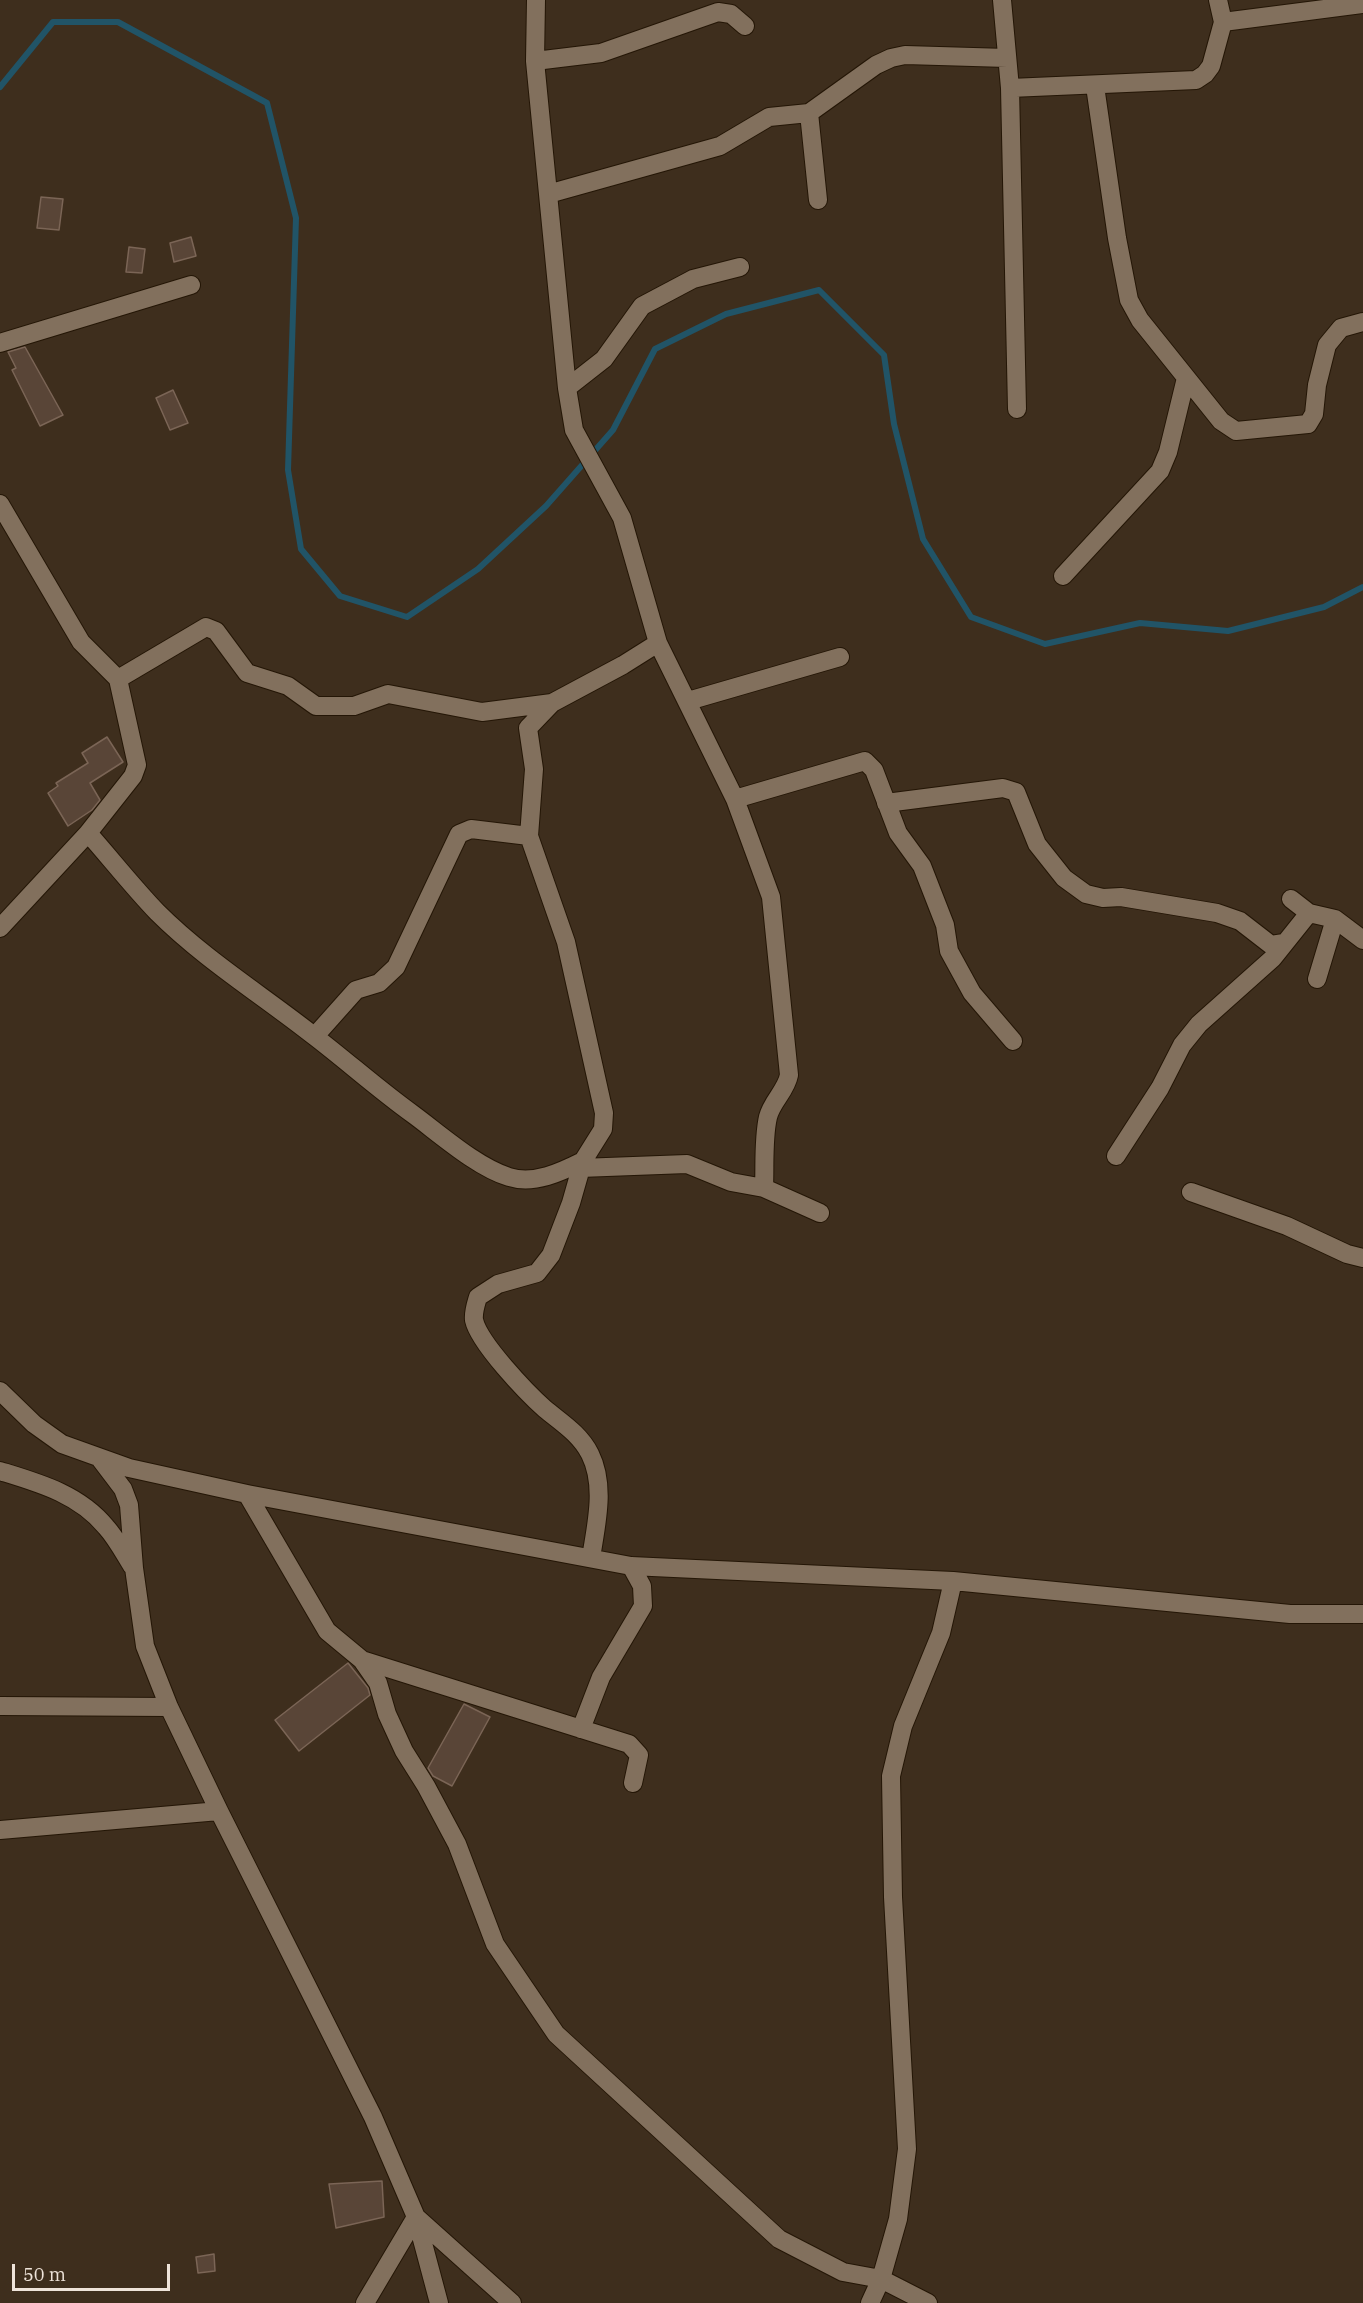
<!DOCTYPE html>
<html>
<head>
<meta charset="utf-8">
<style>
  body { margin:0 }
  #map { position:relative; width:1363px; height:2303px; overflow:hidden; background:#3e2e1d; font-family:"IBM Plex Serif",serif }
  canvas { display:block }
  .scale { position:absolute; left:12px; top:2264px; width:158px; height:27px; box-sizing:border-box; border:3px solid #efe4da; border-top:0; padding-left:8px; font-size:18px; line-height:21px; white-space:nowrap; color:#efe4da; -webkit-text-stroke:4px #3e2e1d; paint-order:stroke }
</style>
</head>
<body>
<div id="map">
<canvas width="1363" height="2303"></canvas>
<div class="scale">50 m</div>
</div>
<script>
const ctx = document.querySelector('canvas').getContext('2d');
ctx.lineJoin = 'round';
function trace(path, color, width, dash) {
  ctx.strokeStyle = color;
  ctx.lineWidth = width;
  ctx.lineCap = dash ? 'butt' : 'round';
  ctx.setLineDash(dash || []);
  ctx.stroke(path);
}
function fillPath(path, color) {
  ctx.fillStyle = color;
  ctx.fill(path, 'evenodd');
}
trace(new Path2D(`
  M0,87l53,-65h65l149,81 29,115 -8,252 13,79 39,47 67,21 71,-48 68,-63 67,-76 42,-81 71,-35 93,-24 65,65 10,69 29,115 48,78 74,27 95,-21 88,8 96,-24 39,-20`), '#215467', 6);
const building = new Path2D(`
  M41,197l22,2 -4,31 -22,-2z
  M191,237l5,19 -22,6 -4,-19z
  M129,247l16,2 -3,24 -16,-1z
  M25,347l38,68 -23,11 -28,-56 4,-2 -8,-16z
  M173,390l15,33 -18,7 -14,-32z
  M107,737l16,25 -33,21 10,17 -8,10 -24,16 -20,-33 10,-7 -2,-3 32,-20 -6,-10z
  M348,1663l20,25 2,7 -71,56 -24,-31z
  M464,1704l26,13 -38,69 -19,-10 -5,-8z
  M382,2181l2,36 -48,11 -7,-44z
  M214,2254l1,17 -17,2 -2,-16z`);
fillPath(building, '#594537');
trace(building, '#7b6556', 1.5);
const minor = new Path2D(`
  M536,0l-1,61 32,327 7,42 48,88 36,125 77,156 36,98 18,178c-3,16 -17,26 -21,42 -5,22 -3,48 -4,71
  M1002,0l8,88 7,321
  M1223,22l140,-18
  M535,61l66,-8 117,-41 13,2 14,12
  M1095,86l22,152 12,62 11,20 81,101 15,10 72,-7 6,-10 3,-29 10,-40 14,-17 22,-6
  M1010,88l186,-8 9,-6 6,-8 12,-44 -5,-22
  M809,113l9,87
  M548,194l172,-48 49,-29 40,-4 67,-48 15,-7 14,-3 102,3
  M0,343l191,-58
  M567,388l37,-29 38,-53 51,-27 47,-12
  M0,504l81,138 37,37 19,86 -4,11 -45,57 -88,95
  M1063,576l97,-105 8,-19 18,-74
  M118,679l88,-52 10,4 31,42 41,13 28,20h38l34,-12 94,18 70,-9 71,-38 35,-22
  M688,701l152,-44
  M552,703l-24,25 6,41 -5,67 37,106 38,171 -1,16 -20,32 -12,42 -20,52 -14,18 -39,11 -20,13c-2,7 -5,15 -4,23 5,23 53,73 71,89 17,14 35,25 45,45 16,32 6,71 1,104
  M735,799l130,-38 9,9 24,63 24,33 23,59 4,26 23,42 41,48
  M886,803l117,-15 13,4 21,52 27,34 22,16 17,4 18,-1 96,16 23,8 31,24 13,-2
  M88,833c23,26 45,54 69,79 47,47 105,83 157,124 34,26 65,54 100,79 27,20 63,52 95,62 25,8 52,-5 74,-16
  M1291,899l18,14 26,6 28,21
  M1317,979l18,-60
  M315,1036l41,-46 23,-7 17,-16 63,-133 12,-5 58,7
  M1116,1156l44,-68 22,-43 17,-21 74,-66 36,-45
  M580,1168l107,-4 44,18 33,6 56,25
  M1191,1192l96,34 60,28 16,4
  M0,1391l34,33 28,20 67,24 118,26 384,72 322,15 337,33h73
  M101,1460l22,29 6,16 5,63 11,78 24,61 50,104 154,306 43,100 23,86
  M0,1471c39,12 79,23 106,56 10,11 18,26 26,39
  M247,1494l80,137 35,29 16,23 9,31 17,37 22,35 31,58 38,100 61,90 223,205 64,33 38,7 -11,24
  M362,1660l267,84 10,11 -6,28
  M0,1706l169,1
  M581,1729l20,-52 42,-71 -1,-20 -11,-20
  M0,1830l219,-19
  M416,2217l96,86
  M365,2303l51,-86
  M928,2303l-47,-24 17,-60 9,-70 -14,-252 -2,-121 12,-50 38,-93 12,-52`);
trace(minor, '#241606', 20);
trace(minor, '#82705d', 18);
</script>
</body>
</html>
